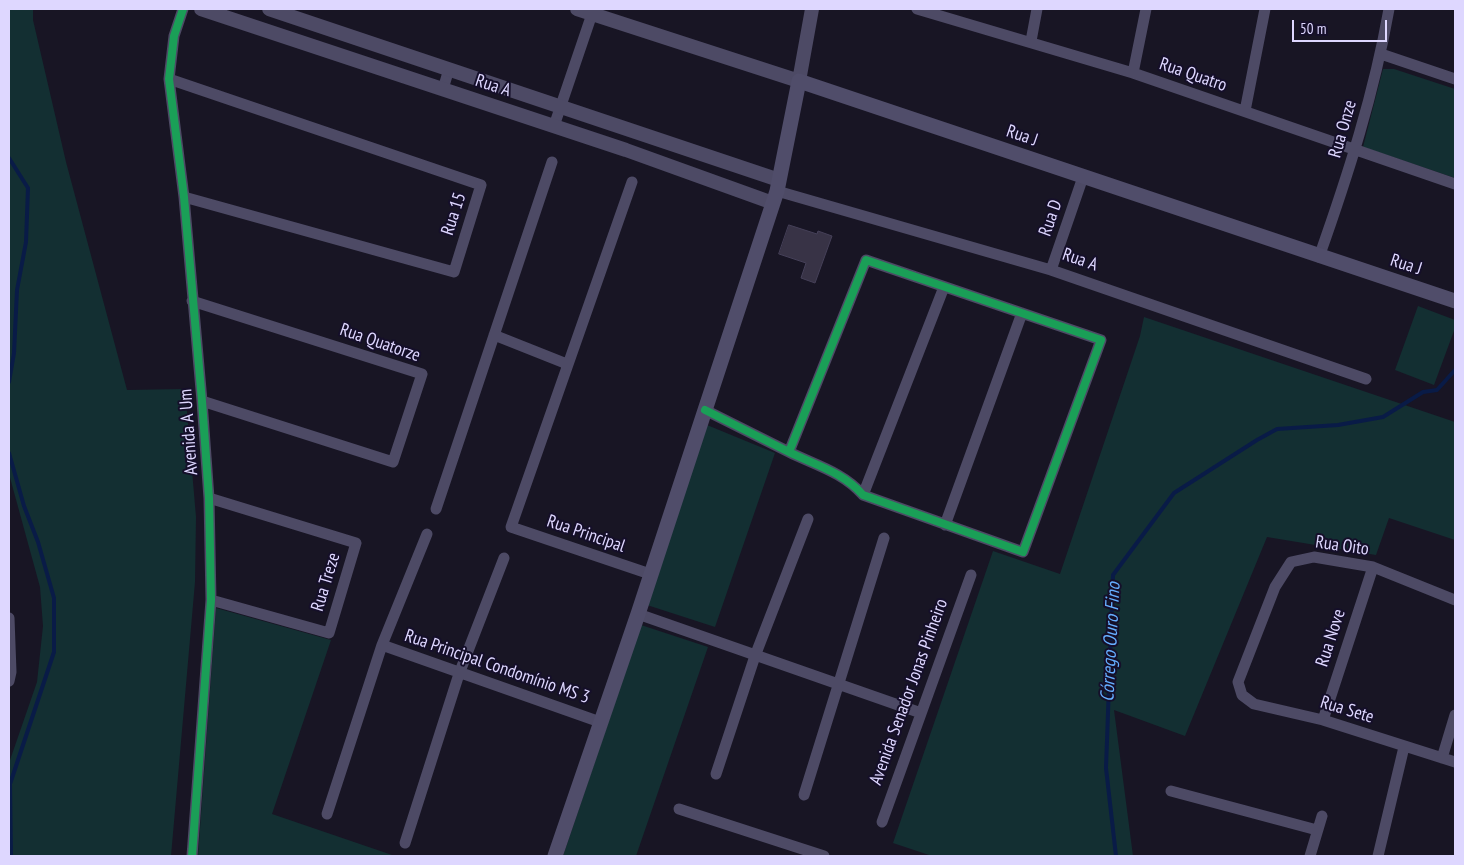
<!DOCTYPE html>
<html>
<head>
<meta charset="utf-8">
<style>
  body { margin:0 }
  #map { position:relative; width:1464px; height:865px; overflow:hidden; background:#181524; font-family:"PT Sans Narrow",sans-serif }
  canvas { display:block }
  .frame { position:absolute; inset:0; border:10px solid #ded7ff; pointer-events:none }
  .scale { position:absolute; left:1292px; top:20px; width:95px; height:22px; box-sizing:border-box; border:2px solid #ded7ff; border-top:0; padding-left:6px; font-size:15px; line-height:18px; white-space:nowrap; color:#ded7ff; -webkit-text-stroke:4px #150f2a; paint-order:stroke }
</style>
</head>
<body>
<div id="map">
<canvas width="1464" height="865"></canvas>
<div class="frame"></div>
<div class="scale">50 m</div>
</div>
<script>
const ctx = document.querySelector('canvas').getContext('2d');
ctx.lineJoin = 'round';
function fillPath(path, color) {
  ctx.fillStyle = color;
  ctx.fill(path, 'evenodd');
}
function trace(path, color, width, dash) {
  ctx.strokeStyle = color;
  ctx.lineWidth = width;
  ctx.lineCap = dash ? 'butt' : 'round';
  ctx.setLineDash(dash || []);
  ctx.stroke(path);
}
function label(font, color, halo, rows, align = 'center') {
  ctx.font = font + ' "PT Sans Narrow",sans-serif';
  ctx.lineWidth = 4;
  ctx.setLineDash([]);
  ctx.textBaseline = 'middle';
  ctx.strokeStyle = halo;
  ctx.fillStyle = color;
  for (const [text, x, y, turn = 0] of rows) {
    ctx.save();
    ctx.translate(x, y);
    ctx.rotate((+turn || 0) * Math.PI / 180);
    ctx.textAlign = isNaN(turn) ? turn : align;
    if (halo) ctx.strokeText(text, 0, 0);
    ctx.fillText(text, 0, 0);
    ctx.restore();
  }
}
fillPath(new Path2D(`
  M9,9h24v11l33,142 61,228 58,-1 11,128 -1,65 -24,274h-162v-93l28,-81 6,-56 -3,-39 -31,-113z
  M1383,69h11l61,20v89l-92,-31z
  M1418,306l37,14v8l-21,57 -39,-15z
  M1144,317l311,105v118l-66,-22 -13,37 -109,-18 -82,199 -71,-26 19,146h-201l-39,-13 100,-292 67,23 80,-238z
  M707,425l68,28 -60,174 -68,-22z
  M216,608l115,32 -59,174 123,42h-197z
  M641,625l67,22 -72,209h-73z`), '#132f32');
trace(new Path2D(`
  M9,158l19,30 -2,54 -9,48 -3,63 -5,29
  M9,453l15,53 14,36 16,56v54l-44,132 1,72
  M1116,856l-10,-88 7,-193 61,-82 83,-53 20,-11 61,-4 45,-8 40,-25 14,-2 18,-20`), '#091b47', 4);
const building = new Path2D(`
  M789,225l28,9 1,-3 14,5 -17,47 -14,-5 5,-15 -27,-9z`);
fillPath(building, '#383346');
trace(building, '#454058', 1);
trace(new Path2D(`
  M183,9l-9,27 -5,43 15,118 18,204 7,97 2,102 -19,256
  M917,9l216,64 322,111
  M1031,41l6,-32
  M1381,54l74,25
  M1133,73l13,-64
  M169,79l312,106 -27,87 -270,-75
  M443,89l6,-20
  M1245,111l20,-102
  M554,126l38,-112
  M632,182l-121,345 139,47
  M777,191l274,79 315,109
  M1319,257c29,-82 55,-163 70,-248
  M1051,270l32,-93
  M192,301l230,73 -29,88 -191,-61
  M494,335l73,29
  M705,410l84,42c26,13 54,20 74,43l160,57 78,-212 -235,-80 -77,192
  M863,495l81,-208
  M209,498l147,45 -27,90 -118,-33
  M436,509l116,-347
  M945,525l77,-212
  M1455,600l-82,-33 -59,-10 -23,5 -16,25 -37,95 4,13 12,9 69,16 132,42
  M638,614l283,99
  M9,618l2,54 -2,9
  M382,645l218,77
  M1323,720l50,-153
  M1442,758l13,-43
  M716,774l39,-118 53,-137
  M1171,791l146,39
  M804,795l80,-257
  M679,809l145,47
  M327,814l55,-169 45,-111
  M882,822l89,-247
  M405,843l54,-169 45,-116
  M1310,856l12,-40
  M1378,856l26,-109`), '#4d4a65', 11);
trace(new Path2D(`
  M201,9l425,141 147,53
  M269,9l510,171
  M577,9l222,72 13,-72`), '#4d4a65', 14);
trace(new Path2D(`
  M555,856l83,-242 139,-423 22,-110 656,220`), '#504d6a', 15);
trace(new Path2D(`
  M183,9l-9,27 -5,43 15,118 18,204 7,97 2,102 -19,256
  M705,410l84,42c26,13 54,20 74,43l160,57 78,-212 -235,-80 -77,192`), '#1a9f57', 8);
label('18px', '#ded7ff', '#150f2a', [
  ["Rua Quatro",1193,75,19],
  ["Rua A",493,86,18],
  ["Rua Onze",1343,129,-74],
  ["Rua J",1022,136,19],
  ["Rua 15",454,214,-72],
  ["Rua D",1051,218,-71],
  ["Rua A",1080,260,19],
  ["Rua J",1406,265,18],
  ["Rua Quatorze",380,343,19],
  ["Avenida A Um",189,432,-94],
  ["Rua Principal",586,534,19],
  ["Rua Oito",1342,546,8],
  ["Rua Treze",326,582,-73],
  ["Rua Nove",1331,638,-72],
  ["Rua Principal Condomínio MS 3",497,667,19],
  ["Avenida Senador Jonas Pinheiro",909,692,-70],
  ["Rua Sete",1347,710,17]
]);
label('italic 19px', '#65aeff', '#150f2a', [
  ["Córrego Ouro Fino",1111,642,-87]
]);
</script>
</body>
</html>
